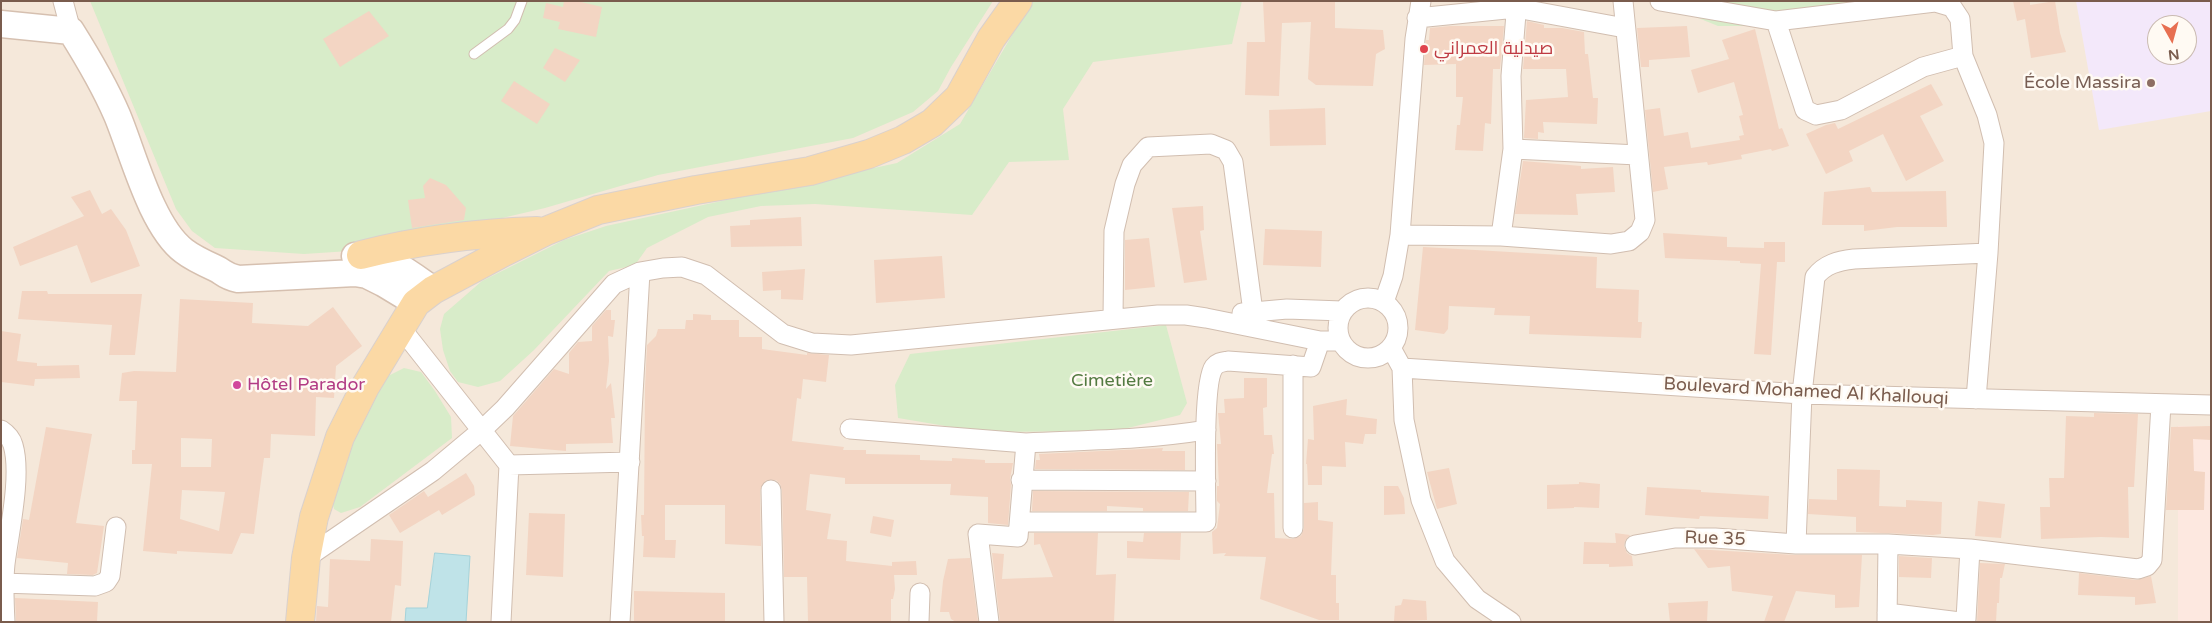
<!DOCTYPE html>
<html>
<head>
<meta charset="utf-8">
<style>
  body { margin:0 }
  #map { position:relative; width:2212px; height:623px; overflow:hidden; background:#fdf6ec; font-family:"Varela Round",sans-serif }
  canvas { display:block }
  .frame { position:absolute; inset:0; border:2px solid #7a5c4d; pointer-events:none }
  .north { position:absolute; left:2147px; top:15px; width:50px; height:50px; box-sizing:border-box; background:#fffaf3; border:1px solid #cabbb1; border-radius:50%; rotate:173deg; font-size:14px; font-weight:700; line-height:20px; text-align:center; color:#7a5c4d }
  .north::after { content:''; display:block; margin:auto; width:18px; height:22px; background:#e76f51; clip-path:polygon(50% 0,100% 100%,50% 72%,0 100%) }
</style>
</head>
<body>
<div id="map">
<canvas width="2212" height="623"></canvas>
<div class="frame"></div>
<div class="north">N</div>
</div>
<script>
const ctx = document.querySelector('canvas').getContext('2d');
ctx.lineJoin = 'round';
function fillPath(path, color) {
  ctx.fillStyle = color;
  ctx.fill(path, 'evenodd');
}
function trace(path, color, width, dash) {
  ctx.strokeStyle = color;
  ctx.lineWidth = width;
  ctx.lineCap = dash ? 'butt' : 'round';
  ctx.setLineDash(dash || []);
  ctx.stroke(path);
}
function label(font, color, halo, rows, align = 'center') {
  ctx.font = font + ' "Varela Round",Cairo,sans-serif';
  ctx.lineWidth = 5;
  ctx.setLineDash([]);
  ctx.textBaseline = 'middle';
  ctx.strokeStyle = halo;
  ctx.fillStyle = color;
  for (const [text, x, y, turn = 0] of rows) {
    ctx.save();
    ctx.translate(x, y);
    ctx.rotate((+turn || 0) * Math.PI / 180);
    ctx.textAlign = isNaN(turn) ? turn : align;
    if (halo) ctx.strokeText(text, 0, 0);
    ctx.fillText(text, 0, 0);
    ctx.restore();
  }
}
fillPath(new Path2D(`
  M1,1h2210v621h-2210zM2157,25h30v30h-30z`), '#f5e8da');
fillPath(new Path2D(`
  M2178,426l33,1v195h-33z`), '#fde8e0');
fillPath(new Path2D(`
  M2076,1h135v110l-112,19zM2157,25h30v30h-30z`), '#f3e8fa');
fillPath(new Path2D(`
  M90,1h903l-42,66 -13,24 -25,21 -60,26 -195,37 -113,33 -180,42 -61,4 -89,-6 -23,-17 -16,-22z
  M1032,1h210l-10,43 -139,18 -30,47 6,51 -60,2 -37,53 -157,-11 -54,2 -53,11 -61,31 -12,17 -26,6 -75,79 -34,31 -22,6 -20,-5 -8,-11 -7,-21 -3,-21 4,-15 38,-33 82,-41 42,-14 291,-63 63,-39z
  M1666,1h245l-126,25h-67l-52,-21z
  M1166,325l21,78 -7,12 -64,16 -135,1 -83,-14 -3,-33 15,-31z
  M404,368l17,4 14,19 16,26 1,21 -92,69 -19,6 -7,-4 -4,-16 15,-36 41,-80z`), '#d8ecc9');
const water = new Path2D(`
  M435,553l35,3 -4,66h-61l1,-14h21z`);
fillPath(water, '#bfe3e8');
trace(water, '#a5d3da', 1);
fillPath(new Path2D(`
  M564,1h13l25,6 -6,30 -38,-8 2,-7 -17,-4 3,-15 17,4z
  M1263,1h72v27l48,2 2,19 -9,5 -3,32 -57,-1 -8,-6 3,-57 -29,1 -3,73 -34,-1 2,-53h18z
  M2013,1h17v4l25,-4 5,32 6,19 -35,6 -6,-39 -8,2z
  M369,11l20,25 -49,31 -17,-28z
  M1527,21l17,4v3h18l22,4 1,22h3l5,44h5l-1,26 -54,-2 1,11 -6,-1v7l-14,-1 2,-38 42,-3 -2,-28h-43z
  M1450,26h54l-4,43h-7l-2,55 -6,-1 -2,28 -28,-1 2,-25h3l3,-28h-7v-33l-32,1 2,-25h3l1,-12z
  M1687,26l3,31 -41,3v7h-8l-4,-39z
  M1755,29l24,100 3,-1 7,18 -17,5 -1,-2 -30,6 1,4 -34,6 -1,-3 -43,5 4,22 -15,3 -8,-82 15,-2 4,28 24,-4 3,16 49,-8 -1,-4 5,-1 -5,-19 4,-1 -9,-33 -36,11 -7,-23 38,-11 -7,-19z
  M555,48l25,12 -15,22 -22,-14z
  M514,81l36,23 -13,20 -36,-23z
  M1931,84l12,21 -23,11 24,45 -38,20 -23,-47 -34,17 4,10 -27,13 -20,-40 20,-9 9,-2 3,6z
  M1325,108l1,37 -56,1 -1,-36z
  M1523,161l58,5v3l32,-2 2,25 -39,2 2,21 -63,-1z
  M430,178l16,7 20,23 -2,12 -52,8 -4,-28 17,-2 -2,-12z
  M1870,187l2,5 74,-1 1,36h-50l-33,4v-6h-42l2,-33z
  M90,190l12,24 9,-5 15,21 14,36 -49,17 -14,-38 -57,21 -7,-19 71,-31 -13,-19z
  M1203,206l1,24 -4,1 7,49 -23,3 -12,-75z
  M801,217l1,29 -71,1 -1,-21 20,-1v-5z
  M1265,229l57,2 -1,36 -58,-2z
  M1663,233l64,4v10l37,1v-6h21v20h-8l-6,93 -17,-1 7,-90 -21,-1v-2l-75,-3z
  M1149,238l6,49 -30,3v-50z
  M1423,247l174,10 -1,31 43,2 -1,32h4l-1,16 -112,-4 1,-18 -36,-1 1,-7 -46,-2 -1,23 -4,5 -29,-4z
  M942,256l3,42 -69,5 -2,-43z
  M805,269l-2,31 -22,-1v-9l-18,1 -1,-19z
  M22,291h25l1,3h94l-7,61h-26l3,-30 -94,-6z
  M180,299l73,4 -1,20 56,3 25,-19 29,39 -26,20 -2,32 -18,-1 -1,39 -44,-2 -1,24h-6l-10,76 -13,-1 -9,21 -55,-3v3l-34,-3 9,-87h-20v-14h3l2,-49h-18l3,-28 12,-2 42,1zM181,438l31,1 -1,28h-30zM182,490l43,2 -6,39 -39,-12z
  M606,310h5v10h4l-2,17 -5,-1 1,25 -3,28 5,-6 4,35h-4l2,25 -47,1v7l-56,-5 3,-30 41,-47 15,5v-21l9,-11 14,-1v-15z
  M693,314l18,1v5h28v17h23v12l45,6v-2l22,2 -3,27 -23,-3 -2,20 -4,-1 -5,43 52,6 -1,3h23v4l54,1v5l32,1v-3l33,2v3h28l-3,16 1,6 -3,40 -20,-2v-26l-38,-2 1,-11h-106v-6l-35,-4 -4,36 25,4 -4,25 20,2 -1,20 46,5v-4l24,-1 1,14h-23l1,14 -2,10h-2v23h-83l-1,-45h-23l-2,-87 -2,-6 -4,-4h-10l-6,10 1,56 -36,-2v-39h-60v35h11l-1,18 -32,-1 1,-21h-2l-1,-21h3l1,-127 2,-43 9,-9 2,-7h27l1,-9h7z
  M1,331l20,3 -4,27 20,2v3l42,-1 1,13 -45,1 -1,7 -33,-4z
  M1244,378h23v29l-4,1 1,27h8l2,19h-2l-5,39h7l1,45 18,1 8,-3 3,-8v-25l14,-1v18l15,2 -2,53h5v28h3v17h-20l-59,-21 6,-42 -42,-1 2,-3 -13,1 -1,-22 5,-4 3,-24 -3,-3v-15h2l-2,-42h4l-3,-31h7l-1,-14 20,-1z
  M1347,399l-1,16 31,4 -1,15h-11l-2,10 -18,-2 1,25 -24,-1v19h-14l-1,-21h-1l2,-25 6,1 -1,-34z
  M2094,413l44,1 -4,73h-6l1,51 -28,-1 -60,2 -1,-32h10l-1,-29h15l2,-62 28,1z
  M2211,426v14l-18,-1 1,32 11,1 -1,38h-38l5,-83z
  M46,427l46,7 -16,89 28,3 -7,47 -4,2 -26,-1 1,-11 -51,-5 6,-39 6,1z
  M1163,448l-1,3h23v19l-150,-1 1,-9h4l-1,-6z
  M1449,468l8,36 -20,5 -10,-37z
  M1837,469l43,1 -1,36 27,1v-7l36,2 -1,32 -8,1 -77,-3v-15l-48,-3 1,-15 28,1z
  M466,473l8,13 1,9 -33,20 -3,-5 -39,23 -11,-18 35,-24 4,6z
  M1579,482l21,2 -1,24 -25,-1v1l-27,1v-24l32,-1z
  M1384,486h14l6,12 1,16 -21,1z
  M1647,487l54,3v2l68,4 -1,23 -68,-3 -1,3 -54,-4z
  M1033,491l156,1 -1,19h-45v-3l-36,-2v5h-75z
  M1978,501l27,3 -4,34 -26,-2z
  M529,513l36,1 -2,63 -37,-2z
  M873,516l21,4 -3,17 -21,-4z
  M1034,533h64l-2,42 20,-1 -2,48h-114l-8,-69 12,1 -2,25 51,-2 -13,-33 -6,1z
  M1144,533h37l-1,27 -53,-2v-17l16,1z
  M1615,533l15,2 -5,6 -1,5 3,7 5,3 1,10 -24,1v-3h-26l1,-22 32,1z
  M371,539l32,2 -2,45 -6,-1 -4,37h-75l1,-16 11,1 2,-48 40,2z
  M1694,549l101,6h67l-3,52 -24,1v-13l-39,-4 -12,31h-20l9,-26 -41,-5 -2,-25 -22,2z
  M1899,556l33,2 -1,20 -32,-1z
  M970,558l8,64h-22l-5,-3 -2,-7h-9l3,-31 5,-22z
  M1980,563l25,1 -3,14h-2l-1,25h-2l-1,19h-19z
  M2079,573l58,7 14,-4 5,27 -21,2v-8l-57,-2z
  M634,591l91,2v29h-91z
  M15,598l83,4 -1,20h-81z
  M1403,599l23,2 1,19 -33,1 1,-15 6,-1z
  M1708,601l-1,21h-37l-2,-19z`), '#f3d5c3');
const lane = new Path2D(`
  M474,54l34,-25 7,-9 7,-19`);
const street = new Path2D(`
  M63,1l8,30
  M1660,1l116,20 29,89 11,5 25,-5 82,-43 40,-11
  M1417,18l99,-10 109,20
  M1776,21l159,-19 17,5 8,12 3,37 24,59 7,28 -6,110 -12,146
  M1513,149l125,6
  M1400,235l101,1 110,8 18,-3 11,-9 5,-12 -22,-219
  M1501,236l12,-87 -2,-73 6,-75
  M1338 328a30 30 0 1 1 60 0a30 30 0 1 1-60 0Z
  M1384,302l9,-26 7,-41 15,-196 6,-38
  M1242,313l45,-4 55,2
  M1113,318l1,-87 11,-47 7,-19 16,-18 63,-3 15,6 7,12 20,150
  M400,327l109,138 -8,157
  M1391,348l11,20 2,52 17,80 24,61 32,38 34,23
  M1293,365v163
  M1402,368l400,26 409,11
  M850,429l176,14
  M1,430c6,4 10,8 12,15 9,30 -4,87 -8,119 -2,19 -1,38 0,58
  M509,465l121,-3
  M1021,480l185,1
  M771,490l3,132
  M1020,522h186c0,-27 -4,-139 8,-155 4,-5 8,-5 14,-6l83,6 9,-26
  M1796,544l6,-150 13,-117c10,-13 23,-16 39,-18l134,-6
  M1635,545l40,-7h40l81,6h92l82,5 168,20 9,-3 5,-6 9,-156
  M306,558l127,-87 49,-41 23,-22 109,-124 26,-12 23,-4 19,-1 24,8 77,59 29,9 39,2 307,-30h28l20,3 114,23h21
  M1,583l94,3 11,-4 4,-6 6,-49
  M1887,613l73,9 6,-3 4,-70
  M620,622l20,-350
  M919,622l1,-29
  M989,622l-11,-88 40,3 8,-94c61,-3 119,-3 180,-13
  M1887,622l1,-78`);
const secondary = new Path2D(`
  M1,24l70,7c17,27 33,54 46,84 16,38 34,111 67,136 9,7 20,12 31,17 9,4 9,8 23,11l117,-6 12,2 16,8 33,20
  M355,256c31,-3 54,17 78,34`);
const primary = new Path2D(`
  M361,255c58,-15 116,-22 176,-24
  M300,622l6,-64 8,-41 26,-80 25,-50 51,-84 17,-13 71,-38 42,-21 52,-21 98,-20 114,-19 59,-17 34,-14 29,-17 27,-26 32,-58 27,-38`);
trace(lane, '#d1beb0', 11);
trace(street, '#d1beb0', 21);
trace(secondary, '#d6c0b0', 29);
trace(primary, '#dad1cd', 30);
trace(lane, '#fff', 9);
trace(street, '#fff', 19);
trace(secondary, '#fff', 26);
trace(primary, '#fbd9a5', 28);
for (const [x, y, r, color] of [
  [1424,49,5,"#e0444e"],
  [2151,83,5,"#8d6e63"],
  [237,385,5,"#d1479c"]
]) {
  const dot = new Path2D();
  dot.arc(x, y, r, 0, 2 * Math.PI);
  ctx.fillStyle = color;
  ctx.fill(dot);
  trace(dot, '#fffaf3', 2);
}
label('18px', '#be3a42', '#fffaf3', [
  ["صيدلية العمراني",1434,49]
], 'left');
label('18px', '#785e54', '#fffaf3', [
  ["École Massira",2141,83]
], 'right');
label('18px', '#537a41', '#fffaf3', [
  ["Cimetière",1112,381]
]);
label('18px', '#b23c85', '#fffaf3', [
  ["Hôtel Parador",247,385]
], 'left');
label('18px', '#7a5c4d', '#fffaf3', [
  ["Boulevard Mohamed Al Khallouqi",1806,392,3],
  ["Rue 35",1715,539,2]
]);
</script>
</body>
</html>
